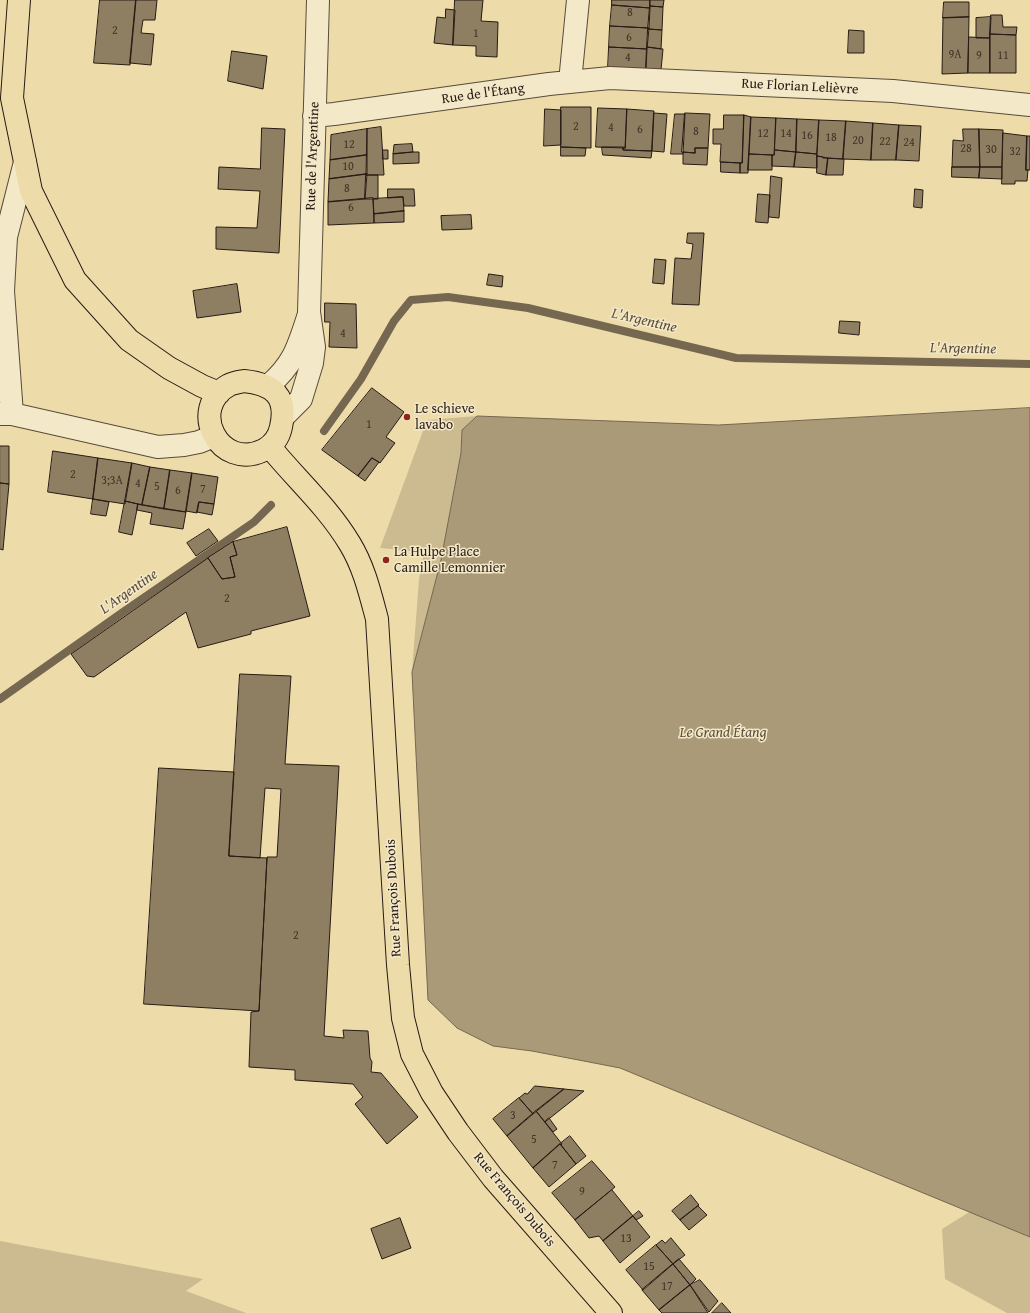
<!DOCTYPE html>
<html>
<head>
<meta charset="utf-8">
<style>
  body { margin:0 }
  canvas { display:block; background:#eddca9 }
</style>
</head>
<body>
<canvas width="1030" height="1313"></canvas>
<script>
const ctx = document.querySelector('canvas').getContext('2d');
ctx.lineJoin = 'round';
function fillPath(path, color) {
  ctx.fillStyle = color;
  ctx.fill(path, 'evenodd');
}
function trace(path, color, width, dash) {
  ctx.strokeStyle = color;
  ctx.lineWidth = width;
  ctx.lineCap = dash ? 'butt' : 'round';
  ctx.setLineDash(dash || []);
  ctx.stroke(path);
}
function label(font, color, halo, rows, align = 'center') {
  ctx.font = font + ' "Gentium Book Plus",serif';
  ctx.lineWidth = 3;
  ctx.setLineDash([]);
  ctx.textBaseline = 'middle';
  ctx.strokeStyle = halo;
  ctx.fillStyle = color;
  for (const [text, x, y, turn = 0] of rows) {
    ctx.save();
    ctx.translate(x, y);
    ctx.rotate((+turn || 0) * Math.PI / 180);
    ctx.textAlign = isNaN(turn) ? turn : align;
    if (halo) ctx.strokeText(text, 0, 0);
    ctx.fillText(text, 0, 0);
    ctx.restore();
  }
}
fillPath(new Path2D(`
  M477,416l-15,14 -1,23 -20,107 -29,112 7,-93 5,-27 -44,-4 47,-128z
  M971,1211l59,25v77h-23l-62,-34 -3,-50z
  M0,1241l203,38 -17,12 60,22h-246z`), '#ccbb90');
const water = new Path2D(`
  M1030,408v829l-410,-169 -88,-17 -39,-5 -36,-18 -29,-28 -16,-328 29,-112 20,-107 1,-23 15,-14 241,9z`);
fillPath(water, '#aa9a77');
trace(water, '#766750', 1);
trace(new Path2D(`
  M324,431l37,-52 33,-58 17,-21 37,-3 80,11 208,50 294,6
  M0,699l123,-87 131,-90 17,-17`), '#766750', 8);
const building = new Path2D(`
  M100,0h36l-6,65 -36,-2z
  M136,0h21l-2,20h-12l-2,13 13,1 -3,31 -21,-2z
  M455,0h28l-2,21 17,1 -1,35 -21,-1v-10l-23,-1z
  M612,0h38v8l-38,-3z
  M650,0h14l-1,7 -13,-1z
  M944,2h25v15l-26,1z
  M612,5l38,3 -1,20 -39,-2z
  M650,6l13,1 -1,23 -14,-1z
  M446,9l9,1 -2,35 -19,-2 3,-26 8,1z
  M991,15h11l1,12h14l-1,8 -26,-1z
  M969,17l-1,56 -26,1 1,-56z
  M991,17l-1,21h-14v-20z
  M610,26l39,2 -2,21 -38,-2z
  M648,29l14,1 -1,19 -14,-2z
  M849,30l15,1v22h-16z
  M990,34l26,1v38h-26z
  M969,37l21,1v35h-22z
  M609,47l38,2 -1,20 -38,-1z
  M647,47l16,2 -2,21 -15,-1z
  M232,51l35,5 -4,33 -35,-8z
  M561,107h30v41l-30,-1z
  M598,108l29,1 -2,39 -29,-1z
  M545,109l16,1v35l-17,1z
  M627,109l27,2 -2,40 -29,-1v-3l2,1z
  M654,113l13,1 -3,38 -12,-1z
  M685,113l25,1 -2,34h-13v5l-13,-1z
  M675,114h10l-2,40h-12z
  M724,115h20l-2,48 -22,-1 1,-18h-8v-15h10z
  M744,115l7,2 -3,56h-8v-10h2z
  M751,117l25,1 -2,37 -25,-1z
  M776,118l21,1 -1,33 -21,-2z
  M797,119l22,1 -2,34 -21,-2z
  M819,120l27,1 -3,38 -20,-1v-1l-6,-1z
  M846,121l27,2 -2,37 -28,-1z
  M873,123l26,2 -3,35h-25z
  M899,125l22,1 -2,35 -23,-1z
  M381,127l3,48h-18l1,-46z
  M262,128l23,1 -6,124 -63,-4v-22l41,1 3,-37 -42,-2 1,-22 41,2z
  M367,129v26l-37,5 1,-25z
  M963,129h16l1,38h-28l1,-27 10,1z
  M979,129l24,1 -1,37h-22z
  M1003,133l24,3 -1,34h2l-1,11h-12v3h-13z
  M1027,136h3v34h-4z
  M412,144l1,8 -20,2 1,-9z
  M561,147l25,1 -1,8h-24z
  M602,147h21v3l29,1 -1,7 -48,-3z
  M695,148h13l-1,17 -24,-1v-12l12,1z
  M383,150h5v9h-5z
  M775,150l21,2 -2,15 -22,-1v-11h2z
  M413,152h6v11l-26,1v-10z
  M796,152l21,2v14l-23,-1z
  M749,154l23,1v15h-24z
  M367,155v19l-38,5 1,-19z
  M817,156l11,2 -2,17 -9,-2z
  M828,158l16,1 -1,16h-17z
  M721,162l19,1v10l-19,-1z
  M952,167h28l-1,11 -27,-1z
  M980,167h22v12l-23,-1z
  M367,174l-2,25 -37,3 1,-23z
  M366,175h12v24h-13z
  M771,176l11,2 -3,40 -10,-1z
  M388,189h26l1,17h-11l-1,-9 -15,1z
  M915,189l8,1 -1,18 -8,-1z
  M758,194l12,1 -2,28 -12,-1z
  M403,197l1,14 -30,3 -1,-15z
  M373,198l1,25 -46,2v-23z
  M404,211v11l-30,1v-9z
  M471,215l1,14 -30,1 -1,-14z
  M688,233h16l-5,72 -27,-1 3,-46 16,1 2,-15 -6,-1z
  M655,259l11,1 -2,24 -11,-1z
  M489,274l14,2 -1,11 -15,-2z
  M237,284l4,28 -44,6 -4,-27z
  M325,303l31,1 1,44 -28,-1 1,-25h-5z
  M840,321l20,1 -1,13 -20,-2z
  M372,388l32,24 -18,25 9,6 -15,20 -8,-5 -14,18 -36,-26z
  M0,446h9v38l-9,-1z
  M53,451l45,7 -5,41 -45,-7z
  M98,458l34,5 -7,41 -32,-5z
  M372,458l7,4 -14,19 -7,-5z
  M132,463l18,4 -8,38 -17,-4z
  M150,467l20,3 -6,39 -22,-4z
  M170,470l22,3 -6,39 -22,-3z
  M192,473l26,4 -4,27 -15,-2 -2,11 -11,-2z
  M0,483l9,1 -6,66 -3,-1z
  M93,499l16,3 -3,14 -15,-2z
  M125,501l13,3 -6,31 -13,-3z
  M199,502l15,2 -2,11 -15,-3z
  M138,504l48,8 -3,17 -33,-5 2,-11 -15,-3z
  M287,527l23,89 -59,15v3l-53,14 -12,-36 -92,65 -7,-1 -16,-22 137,-96 14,21 13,-2 -5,-20 7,-2 -4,-13z
  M209,529l9,12 -22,15 -9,-13z
  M233,542l4,13 -7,2 5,20 -13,2 -14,-21z
  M240,674l51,2 -6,88 54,2 -15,270 20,2 -1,-8 25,1 2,27 2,4 -1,10 10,1 37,44 -31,27 -32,-40 8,-7 -10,-13 -58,-4v-10l-46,-3 2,-55 8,-1 8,-154h10l4,-68 -16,-1 -5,70 -31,-2z
  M159,768l75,4 -5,84 38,2 -8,153 -115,-7z
  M535,1086l29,3 -31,25 -14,-16 6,-5 2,1z
  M564,1089l20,2 -39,31 -9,-11z
  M519,1098l14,16 -26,22 -14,-17z
  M536,1111l26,33 -1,1 -1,-1 -27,24 -26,-32z
  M549,1118l8,11 -4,3 -8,-10z
  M570,1136l16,20 -10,8 -15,-19v-2z
  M560,1144l16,20 -27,23 -16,-19z
  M592,1161l23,26 -40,33 -23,-27z
  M612,1190l21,26 -30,25 -4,-5 -10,2 -14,-18z
  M691,1195l8,10 -19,15 -8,-9z
  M698,1206l9,9 -18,15 -9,-10z
  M639,1211l4,5 -7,4 -3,-4z
  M633,1216l17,21 -30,26 -17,-22z
  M400,1218l11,30 -29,11 -11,-30z
  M671,1238l14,17 -12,9 -17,-19 6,-5 3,3z
  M656,1245l17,19 -30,26 -17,-20z
  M679,1259l17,20 -6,6 -17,-21z
  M673,1264l17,21 -31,25 -17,-20z
  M700,1280l18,21 -9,11 -19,-27z
  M690,1285l18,28h-46l-3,-3z
  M722,1303l9,10h-19z`);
fillPath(building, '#8e7f62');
trace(building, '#281b15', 1);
const minor = new Path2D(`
  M570,82l8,-82
  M314,116l20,-2 215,-30 61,-6 283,13 137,14
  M268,386c25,-21 30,-38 40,-69
  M0,414h12l146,33 26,-2 15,-3 15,-6
  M12,414l-9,-123 3,-54 19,-75
  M283,417l18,-18 11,-36 2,-16 -5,-35 9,-312`);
const major = new Path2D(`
  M19,0l-7,98 19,93 44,89 54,60 40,28 33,18 17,7
  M244,381c29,3 44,15 37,46 -2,10 -8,18 -17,23 -45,22 -77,-42 -35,-65 4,-2 10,-3 15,-4z
  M270,447c26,32 58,60 80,97 14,23 20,49 27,75l21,346 5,53 9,36 20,39 26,39 35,46 118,135`);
trace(minor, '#594b3a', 24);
trace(major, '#281b15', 24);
trace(minor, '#f3e8c7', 22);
trace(major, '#eddca9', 22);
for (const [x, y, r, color] of [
  [407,417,4,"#8f2418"],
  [386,560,4,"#8f2418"]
]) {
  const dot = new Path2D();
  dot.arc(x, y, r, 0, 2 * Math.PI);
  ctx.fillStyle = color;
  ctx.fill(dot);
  trace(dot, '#f3e8c7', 1.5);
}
label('12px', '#423428', null, [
  ["8",630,13],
  ["2",115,31],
  ["1",476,34],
  ["6",629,38],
  ["9A",955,55],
  ["9",979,56],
  ["11",1003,56],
  ["4",628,58],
  ["2",576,127],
  ["4",611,128],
  ["6",640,130],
  ["8",696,132],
  ["12",763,134],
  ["14",786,134],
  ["16",807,136],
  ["18",831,138],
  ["20",858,141],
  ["22",885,142],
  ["24",909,143],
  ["12",349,145],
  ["28",966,149],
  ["30",991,150],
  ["32",1015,152],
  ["10",348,167],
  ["8",347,189],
  ["6",351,208],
  ["4",343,334],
  ["1",369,425],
  ["2",73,475],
  ["3;3A",112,481],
  ["4",138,484],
  ["5",157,487],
  ["7",203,490],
  ["6",178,491],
  ["2",227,599],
  ["2",296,936],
  ["3",513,1116],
  ["5",534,1140],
  ["7",555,1166],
  ["9",582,1192],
  ["13",626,1239],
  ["15",649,1267],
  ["17",667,1287]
]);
label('14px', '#281b15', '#f3e8c7', [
  ["Rue Florian Lelièvre",800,87,3],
  ["Rue de l'Étang",483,94,-8],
  ["Rue de l'Argentine",313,156,-88],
  ["Rue François Dubois",394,898,-93],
  ["Rue François Dubois",514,1200,50]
]);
label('14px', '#281b15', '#f3e8c7', [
  ["Le schieve",415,409],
  ["lavabo",415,425],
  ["La Hulpe Place",394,552],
  ["Camille Lemonnier",394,568]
], 'left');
label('italic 15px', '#5c4e3c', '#f3e8c7', [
  ["L'Argentine",644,321,13],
  ["L'Argentine",963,349,1],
  ["L'Argentine",129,592,-35],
  ["Le Grand Étang",723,733]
]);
</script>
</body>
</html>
